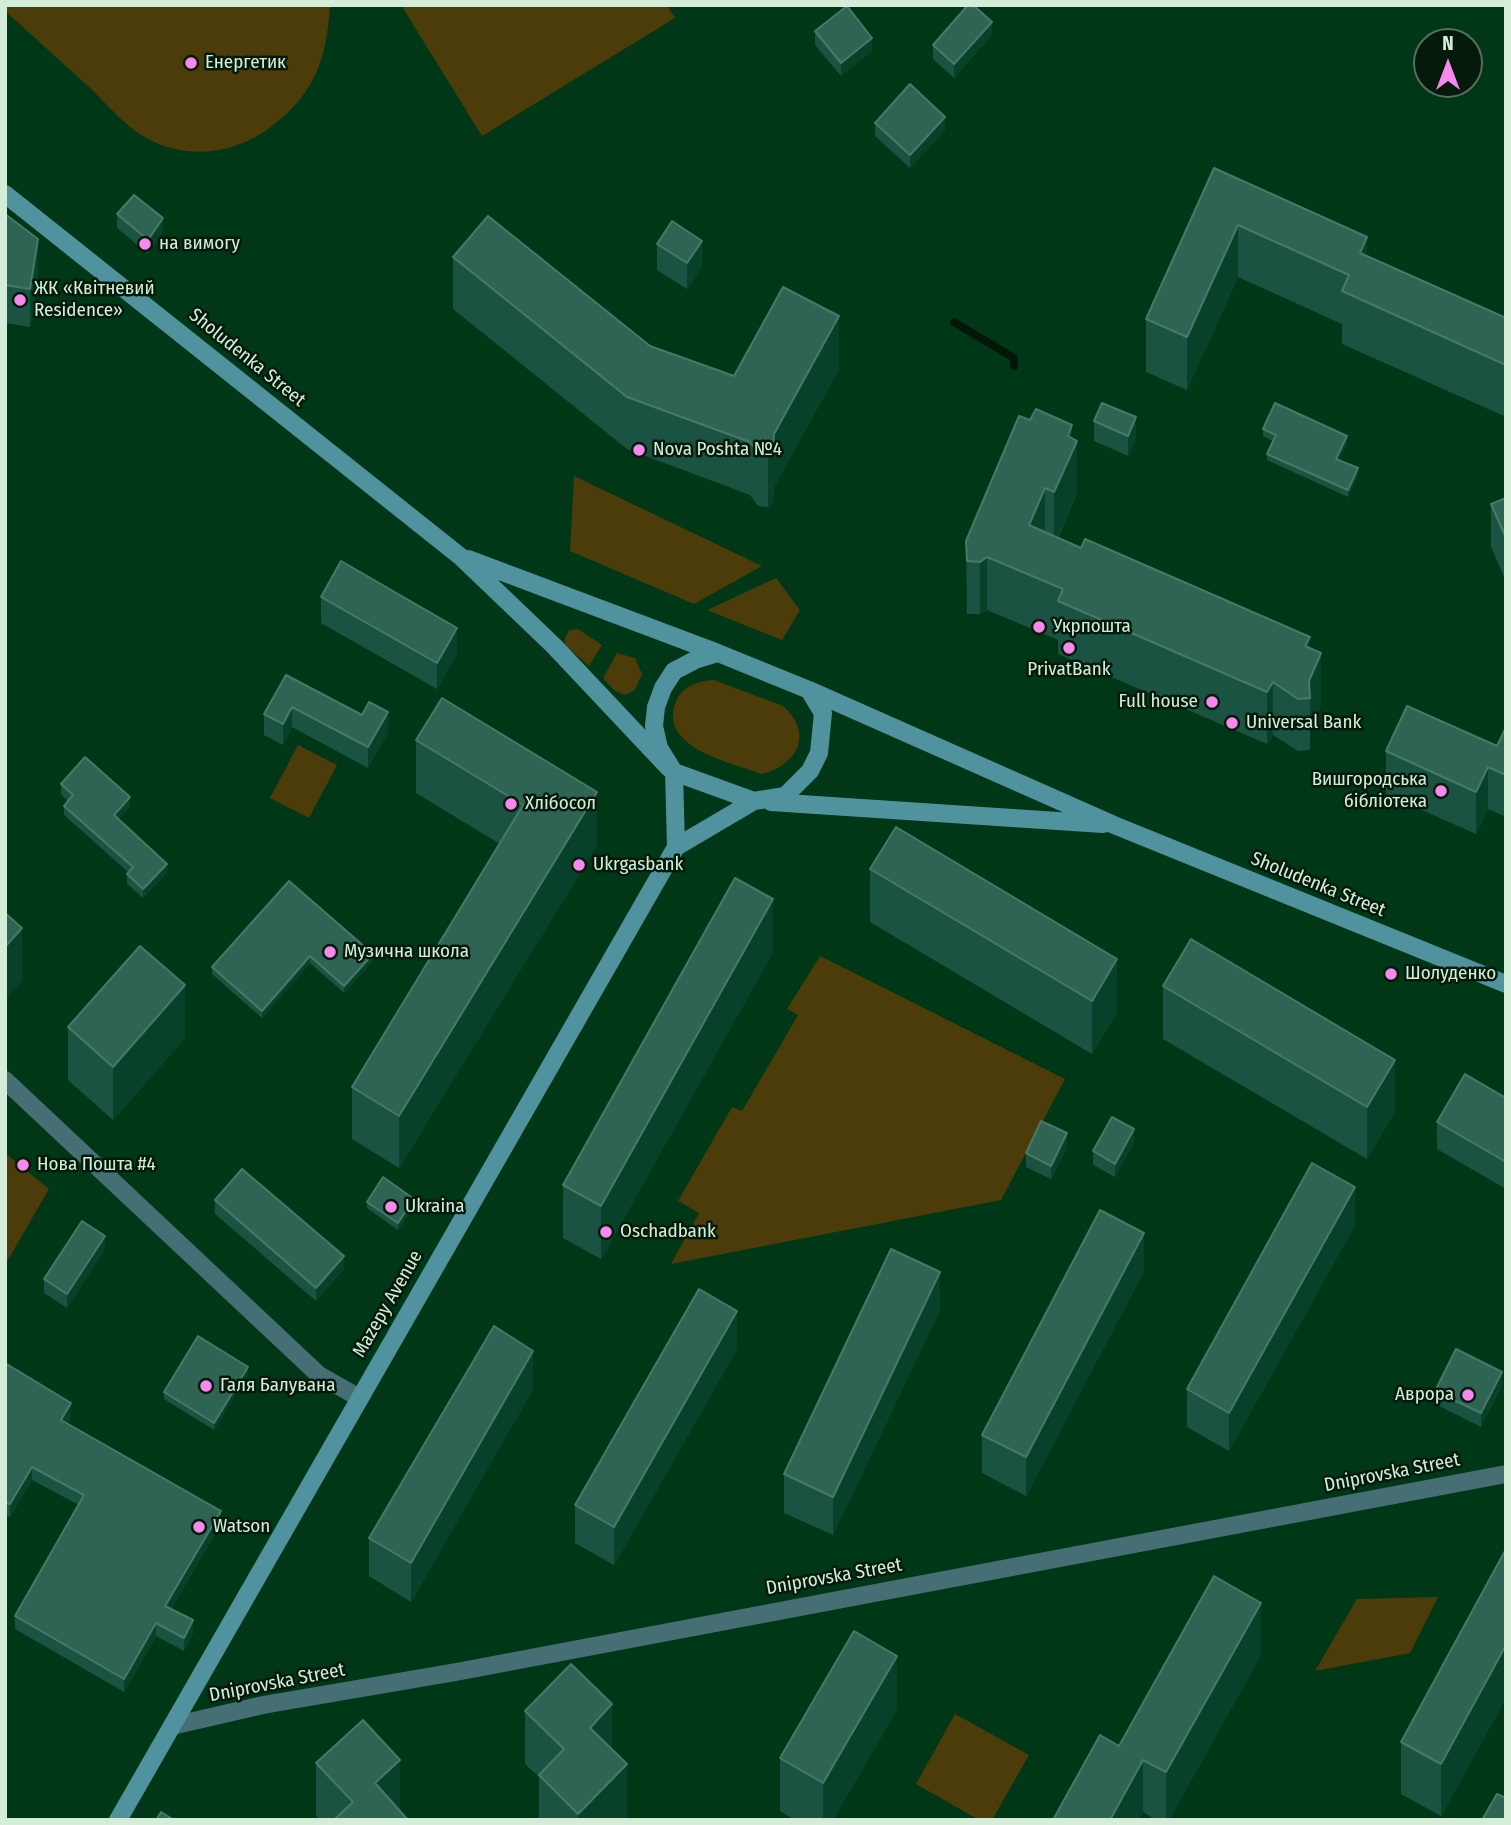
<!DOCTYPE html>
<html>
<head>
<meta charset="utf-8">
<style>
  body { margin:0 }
  #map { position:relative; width:1511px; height:1825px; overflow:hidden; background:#003716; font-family:"Fira Sans Condensed",sans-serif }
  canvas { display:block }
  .frame { position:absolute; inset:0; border:7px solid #d3edd8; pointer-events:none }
  .north { position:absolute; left:1413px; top:28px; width:70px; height:70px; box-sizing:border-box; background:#061a0b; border:2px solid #586e5d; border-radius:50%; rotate:0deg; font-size:19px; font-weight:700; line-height:28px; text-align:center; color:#d3edd8 }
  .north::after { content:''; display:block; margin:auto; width:24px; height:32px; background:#f788ec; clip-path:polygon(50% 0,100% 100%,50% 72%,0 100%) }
</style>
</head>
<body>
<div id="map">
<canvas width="1511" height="1825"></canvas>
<div class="frame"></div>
<div class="north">N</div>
</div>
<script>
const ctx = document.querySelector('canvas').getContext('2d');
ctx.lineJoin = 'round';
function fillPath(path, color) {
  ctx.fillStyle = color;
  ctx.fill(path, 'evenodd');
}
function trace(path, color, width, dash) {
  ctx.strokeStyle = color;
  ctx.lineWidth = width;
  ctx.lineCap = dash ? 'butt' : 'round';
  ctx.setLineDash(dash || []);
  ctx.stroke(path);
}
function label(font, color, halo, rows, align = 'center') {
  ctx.font = font + ' "Fira Sans Condensed",sans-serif';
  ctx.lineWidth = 5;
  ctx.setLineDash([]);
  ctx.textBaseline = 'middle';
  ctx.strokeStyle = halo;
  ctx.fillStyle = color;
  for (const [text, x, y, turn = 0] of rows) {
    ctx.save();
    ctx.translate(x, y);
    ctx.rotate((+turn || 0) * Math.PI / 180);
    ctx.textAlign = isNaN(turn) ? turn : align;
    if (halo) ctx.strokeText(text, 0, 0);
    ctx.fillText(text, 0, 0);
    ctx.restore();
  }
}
fillPath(new Path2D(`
  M5,5h325v2c-4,53 -15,86 -58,119 -37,29 -88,35 -129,10 -20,-12 -38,-34 -55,-50 -28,-25 -55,-50 -83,-75z
  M401,5h266l8,13 -193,118z
  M574,476l188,90 -68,38 -124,-53z
  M776,578l24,32 -18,30 -75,-30z
  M578,629l24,16 -13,21 -23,-20 -2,-5 5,-11z
  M617,653l18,5 7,16 -7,16 -10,5 -10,-4 -12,-13z
  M714,680l69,26c31,27 15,59 -21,68 -30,-11 -108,-27 -85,-75 7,-14 23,-18 37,-19z
  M298,745l39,20 -28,53 -39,-20z
  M820,956l245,123 -64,121 -330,64 28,-51 -21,-12 54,-94 10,4 56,-96 -11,-6z
  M5,1153l44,36 -44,76z
  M1438,1597l-28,56 -95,18 42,-72z
  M955,1714l74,41 -37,65h-13l-63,-36z`), '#4b3c0a');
trace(new Path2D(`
  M954,322l60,36v8`), '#031708', 8);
trace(new Path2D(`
  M5,1080l314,295 39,22
  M172,1726l91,-21 193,-33 1050,-198`), '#466e75', 18);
trace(new Path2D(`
  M5,194l456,363 93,89 115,122
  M468,559l250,94 91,37 14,23 -4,40 -9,18 -25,25 -31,5 -80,-29 -15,-24 -5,-22 2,-19 7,-19 11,-17 21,-11 23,-7
  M809,690l305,135 392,159
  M674,772l2,75
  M771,802l332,22
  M118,1820l558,-973 78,-46`), '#50929e', 18);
fillPath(new Path2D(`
  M815,31l57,20 -31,25 -26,-31z
  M992,35l-38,43 -21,-19v-14z
  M875,123l70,7 -35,38 -35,-32z
  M1214,168l153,88 139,62v119l-2,-1v-20l-162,-72v-20l-104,-47 -51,113 -41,-18v-53z
  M5,214l33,63 -8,50 -25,-4z
  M117,214l46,17 -15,23 -31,-26z
  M657,244l45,23 -15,22 -30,-19z
  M453,257l197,89 84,30 105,-7 -65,118 -1,15 -5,5 -10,-1 -8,-11 -123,-46 -174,-140z
  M1094,421l42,16 -8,19 -34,-15z
  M1263,429l84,14 -8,17 19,15 -10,22 -81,-37v-6l6,-13 -10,-5z
  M1072,439l5,55 -19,44 252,110 11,57 -11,26v19l-12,1 -25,-16 -6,9 -209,-90v-14l-71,-30 -7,4h-13l-1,-73z
  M1506,498v83l-15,-34v-43z
  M321,597l136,57 -20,35 -116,-66z
  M286,675l102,57 -20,36 -76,-41 -9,18 -19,-10v-21z
  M1506,727v90l-18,-8 -12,25 -90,-40v-43l111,-5z
  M416,740l181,105 -198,323 -47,-29v-52l148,-243 -84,-51z
  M61,784l69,22 -12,14 49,53 -24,25 -16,-14v-10l1,-2 -64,-57v-9l4,-5 -7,-7z
  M870,869l247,143 -25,42 -222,-132z
  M289,881l84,80 -29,32 -34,-30 -48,55 -50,-44v-7z
  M773,952l-172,307 -38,-21v-53z
  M1163,986l232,126 -28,47 -204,-120z
  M68,1027l117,11 -72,82 -45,-40z
  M1506,1098v91l-69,-40v-27z
  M1134,1142l-19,35 -22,-12v-14z
  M1067,1147l-16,32 -25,-12v-14z
  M215,1200l129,69 -28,32 -101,-87z
  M367,1202l47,3 -16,25 -31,-22z
  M1355,1225l-126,226 -42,-24v-38z
  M105,1249l-38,59 -23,-15v-14z
  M1144,1271l-118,225 -44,-23v-38z
  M940,1310l-107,225 -49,-22v-39z
  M737,1349l-123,216 -39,-22v-38z
  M5,1363l66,53 -4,8 154,100 -50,85 22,24 -9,18 -28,-15 -32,56 -109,-63v-13l64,-111 -47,-25 -22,37 -5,-2z
  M248,1374l-34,56 -50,-31v-7z
  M1502,1385l-21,42 -46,-23v-13z
  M533,1389l-122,213 -42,-26v-38z
  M1506,1549v149l-65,118 -40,-22v-52z
  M1261,1655l-92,165h-13l-13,-8 -4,8h-86l66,-74z
  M897,1709l-64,111h-38l-15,-9v-53z
  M525,1711l87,39 15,66 -4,4h-84v-43l-14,-13z
  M316,1763l84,48 8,9h-88l-4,-4z`), '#1b5343');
fillPath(new Path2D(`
  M992,22v13l-38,43v-14z
  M872,38v13l-31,25v-13z
  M945,117v13l-35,38v-13z
  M163,218v13l-15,23v-14z
  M1238,225v52l-51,113v-53z
  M1367,237v53l-7,-37z
  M38,239v38l-8,50v-38z
  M702,241v26l-15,22v-26z
  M839,316v53l-65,118 -1,15 -5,5v-53l6,-20z
  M1136,417v20l-8,19v-20z
  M1072,425v26l5,-10v53l-23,51v-53l14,-56z
  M1347,436v7l-11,23v-7z
  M1358,468v7l-10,22v-7z
  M1045,488v53l-16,-16z
  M987,557v53l-7,4v-52z
  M457,628v26l-20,35v-26z
  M1310,637v43l11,-27v52l-11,26v-33l-5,-52z
  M1273,682v53l-6,9v-52z
  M292,707v20l-9,18v-21z
  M388,712v20l-20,36v-21z
  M1488,767v42l-12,25v-42z
  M597,792v53l-198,323v-52z
  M130,797v9l-16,19v-10z
  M167,864v9l-24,25v-9z
  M773,899v53l-172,307v-53z
  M22,928v53l-17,19v-53z
  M373,954v7l-29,32v-7z
  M310,956v7l-48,55v-7z
  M1117,959v53l-25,42v-53z
  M185,985v53l-72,82v-53z
  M1395,1060v52l-28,47v-52z
  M1134,1129v13l-19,35v-13z
  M1067,1133v14l-16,32v-13z
  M1355,1187v38l-126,226v-38z
  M414,1199v6l-16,25v-7z
  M1144,1233v38l-118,225v-39z
  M105,1236v13l-38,59v-14z
  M344,1256v13l-28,32v-13z
  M940,1272v38l-107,225v-38z
  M737,1311v38l-123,216v-38z
  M533,1351v38l-122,213v-39z
  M248,1367v7l-34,56v-7z
  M1502,1372v13l-21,42v-14z
  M71,1403v13l-10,17v-13z
  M32,1467v13l-22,37v-13z
  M221,1511v13l-56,95v-13z
  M1261,1603v52l-92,165h-3v-48z
  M193,1620v13l-9,18v-13z
  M156,1623v13l-32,56v-13z
  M1506,1645v53l-65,118v-52z
  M897,1656v53l-64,111h-10v-37z
  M612,1704v53l-22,-29z
  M400,1760v52l-25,-29z
  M1143,1760v52l-4,8h-29z
  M627,1764v52l-4,4h-45v-6z`), '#08412a');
const building = new Path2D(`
  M968,5h5l19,17 -38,42 -21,-19z
  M847,6l25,32 -31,25 -26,-32z
  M910,84l35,33 -35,38 -35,-32z
  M1214,168l153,69 -7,16 146,65v47l-164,-74 7,-16 -111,-50 -51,112 -41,-18z
  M134,195l29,23 -15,22 -31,-26z
  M5,214l33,25 -8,50 -25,-4z
  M488,216l162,130 84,30 49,-89 56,29 -65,118 -1,15 -5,5 -10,-1 -8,-11 -123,-45 -174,-140z
  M672,221l30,20 -15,22 -30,-19z
  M1102,403l34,14 -8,19 -34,-15z
  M1275,403l72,33 -11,23 22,9 -10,22 -81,-36 9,-19 -13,-6z
  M1036,409l36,16 -4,11 9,5 -23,51 -9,-4 -16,37 52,23 4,-9 225,98 -5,9 16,7 -12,28 1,17 -12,1 -25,-17 -6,10 -209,-91 5,-12 -76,-32 -7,5 -13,-1 -1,-20 53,-125 11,4z
  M1506,498v40l-15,-34z
  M341,561l116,67 -20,35 -116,-66z
  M286,675l76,40 7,-13 19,10 -20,35 -76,-40 -9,17 -19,-10z
  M442,698l155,94 -198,324 -47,-29 171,-282 -107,-65z
  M1407,706l90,40 9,-19v48l-18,-8 -12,25 -90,-41z
  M85,757l45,40 -16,18 53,49 -24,25 -16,-15 6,-7 -69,-61 9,-11 -12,-11z
  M896,827l221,132 -25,42 -222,-132z
  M735,878l38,21 -172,307 -38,-21z
  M289,881l84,73 -29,32 -34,-30 -48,55 -50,-44z
  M5,913l17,15 -17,19z
  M1191,939l204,121 -28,47 -204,-121z
  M140,946l45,39 -72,82 -45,-40z
  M1465,1074l41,24v64l-69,-40z
  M1112,1117l22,12 -19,35 -22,-13z
  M1041,1121l26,12 -16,33 -25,-13z
  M1312,1163l43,24 -126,226 -42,-24z
  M242,1169l102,87 -28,32 -101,-88z
  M383,1177l31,22 -16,24 -31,-21z
  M1100,1210l44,23 -118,224 -44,-22z
  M82,1221l23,15 -38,58 -23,-15z
  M891,1249l49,23 -107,225 -49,-23z
  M699,1289l38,22 -123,216 -39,-22z
  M494,1326l39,25 -122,212 -42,-25z
  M198,1336l50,31 -34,56 -50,-31z
  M1456,1349l46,23 -21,41 -46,-22z
  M5,1363l66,40 -10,17 160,91 -56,95 28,14 -9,18 -28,-15 -32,56 -109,-63 69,-121 -52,-28 -22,37 -5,-2z
  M1506,1549v96l-65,119 -40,-22z
  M1214,1576l47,27 -95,169 -23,-12 -33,60h-57l47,-85 19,11z
  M854,1631l43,25 -74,127 -43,-25z
  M571,1664l41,40 -22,24 37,36 -49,50 -39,-39 25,-26 -39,-38z
  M363,1720l37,40 -25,23 33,37h-74l19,-18 -37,-39z
  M1497,1794l9,4v22h-24z
  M161,1812l13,8h-18z`);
fillPath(building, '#2f6353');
trace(building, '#487968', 2);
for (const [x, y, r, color] of [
  [191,63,7,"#f788ec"],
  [145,244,7,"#f788ec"],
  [20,300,7,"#f788ec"],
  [639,450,7,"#f788ec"],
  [1039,627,7,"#f788ec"],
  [1069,648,7,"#f788ec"],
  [1212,702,7,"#f788ec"],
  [1232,723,7,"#f788ec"],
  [1441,791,7,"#f788ec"],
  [511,804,7,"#f788ec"],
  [579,865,7,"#f788ec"],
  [330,952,7,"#f788ec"],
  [1391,974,7,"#f788ec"],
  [23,1165,7,"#f788ec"],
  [391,1207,7,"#f788ec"],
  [606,1232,7,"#f788ec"],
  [206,1386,7,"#f788ec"],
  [1468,1395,7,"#f788ec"],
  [199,1527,7,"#f788ec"]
]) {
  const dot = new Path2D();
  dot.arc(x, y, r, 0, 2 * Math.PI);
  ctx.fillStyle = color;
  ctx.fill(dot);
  trace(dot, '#061a0b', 2.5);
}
label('19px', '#d3edd8', '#061a0b', [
  ["Енергетик",205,63],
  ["на вимогу",159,244],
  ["ЖК «Квітневий",34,289],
  ["Residence»",34,311],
  ["Nova Poshta №4",653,450],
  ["Укрпошта",1053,627],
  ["PrivatBank",1069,670,"center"],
  ["Full house",1198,702,"right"],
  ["Universal Bank",1246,723],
  ["Вишгородська",1427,780,"right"],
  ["бібліотека",1427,802,"right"],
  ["Хлібосол",525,804],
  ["Ukrgasbank",593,865],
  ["Музична школа",344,952],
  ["Шолуденко",1405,974],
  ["Нова Пошта #4",37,1165],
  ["Ukraina",405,1207],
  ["Oschadbank",620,1232],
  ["Галя Балувана",220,1386],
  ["Аврора",1454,1395,"right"],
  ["Watson",213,1527]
], 'left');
label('19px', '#d3edd8', '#061a0b', [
  ["Sholudenka Street",247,358,39],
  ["Sholudenka Street",1318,885,22],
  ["Mazepy Avenue",388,1304,-60],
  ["Dniprovska Street",1392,1473,-11],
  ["Dniprovska Street",834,1577,-10],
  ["Dniprovska Street",277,1683,-11]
]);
</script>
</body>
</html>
